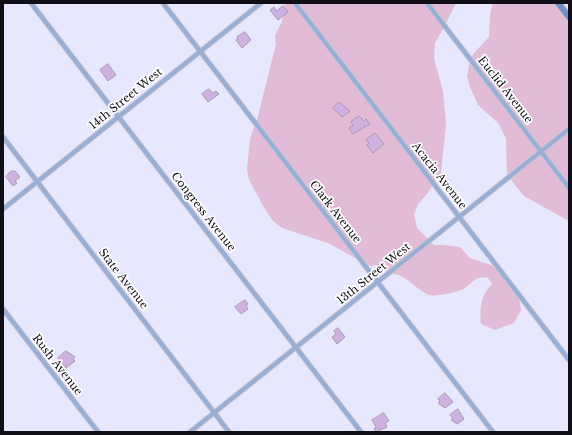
<!DOCTYPE html>
<html>
<head>
<meta charset="utf-8">
<style>
  body { margin:0 }
  #map { position:relative; width:572px; height:435px; overflow:hidden; background:#e7e7fd; font-family:"Libre Baskerville",serif }
  canvas { display:block }
  .frame { position:absolute; inset:0; border:4px solid #100f18; pointer-events:none }
</style>
</head>
<body>
<div id="map">
<canvas width="572" height="435"></canvas>
<div class="frame"></div>
</div>
<script>
const ctx = document.querySelector('canvas').getContext('2d');
ctx.lineJoin = 'round';
function fillPath(path, color) {
  ctx.fillStyle = color;
  ctx.fill(path, 'evenodd');
}
function trace(path, color, width, dash) {
  ctx.strokeStyle = color;
  ctx.lineWidth = width;
  ctx.lineCap = dash ? 'butt' : 'round';
  ctx.setLineDash(dash || []);
  ctx.stroke(path);
}
function label(font, color, halo, rows, align = 'center') {
  ctx.font = font + ' "Libre Baskerville",serif';
  ctx.lineWidth = 3.5;
  ctx.setLineDash([]);
  ctx.textBaseline = 'middle';
  ctx.strokeStyle = halo;
  ctx.fillStyle = color;
  for (const [text, x, y, turn = 0] of rows) {
    ctx.save();
    ctx.translate(x, y);
    ctx.rotate((+turn || 0) * Math.PI / 180);
    ctx.textAlign = isNaN(turn) ? turn : align;
    if (halo) ctx.strokeText(text, 0, 0);
    ctx.fillText(text, 0, 0);
    ctx.restore();
  }
}
fillPath(new Path2D(`
  M285,3h171l-13,26 -8,14 -1,16 9,32 3,33 -5,49 -14,21 -9,10 -4,10 3,14 17,17h9l17,2 10,11 21,7 16,12 12,19 2,14 -7,13 -19,7 -14,-6c-1,-17 -1,-27 11,-40l-4,-6c-14,-2 -13,3 -23,10 -5,4 -30,9 -36,7 -10,-4 -18,-14 -28,-19 -11,-4 -14,-1 -25,-11l-6,1 -42,-23 -46,-15 -9,-7 -7,-10 -17,-31 -2,-11 3,-30 8,-23 18,-72 -1,-9 7,-13z
  M493,3h62l14,18v200l-45,-25 -17,-21 -1,-36 -7,-15 -21,-19 -8,-18 -3,-11 3,-16 4,-7 15,-16 1,-23z`), '#e2bbd7');
const building = new Path2D(`
  M283,6l5,6 -10,8 -8,-10 4,-3 2,4z
  M245,32l6,8 -9,8 -6,-8 2,-2 -1,-1z
  M108,64l8,11 -8,6 -8,-11z
  M209,89l4,4 3,-2 3,3 -11,8 -6,-8z
  M339,102l11,9 -8,6 -9,-9z
  M359,116l5,5 2,-2 4,5 -17,10 -4,-6 4,-3 -2,-3z
  M375,133l9,11 -11,9 -6,-8 2,-2 -3,-3z
  M11,171h4l5,6 -5,4 2,2 -4,3 -7,-9z
  M245,300l3,4 -2,1 2,4 -7,5 -6,-7z
  M338,328l7,9 -8,7 -5,-7 4,-3 -2,-3z
  M66,351l9,6 -2,2 2,2 -9,7 -8,-10z
  M445,393l8,9 -8,6 -7,-5 2,-2 -2,-2z
  M458,409l6,10 -7,5 -6,-4 2,-1 -3,-4z
  M384,413l5,8 -4,2 2,4 -11,5 -2,-3 2,-2 -4,-7z`);
fillPath(building, '#ceb1e1');
trace(building, '#a99bb2', 1);
const street = new Path2D(`
  M31,3l330,429
  M163,3l330,429
  M295,3l274,357
  M427,3l142,185
  M3,137l226,295
  M3,209l258,-206
  M3,309l95,123
  M190,432l379,-303`);
const secondary = new Path2D(`
  M558,3l11,14`);
trace(street, '#c5c4d8', 6);
trace(secondary, '#c5c4d8', 8);
trace(street, '#99aed4', 4);
trace(secondary, '#7290c7', 6);
label('11px', '#100f18', '#fff', [
  ["Euclid Avenue",505,90,52],
  ["14th Street West",126,99,-39],
  ["Acacia Avenue",439,176,52],
  ["Congress Avenue",203,212,52],
  ["Clark Avenue",335,212,52],
  ["13th Street West",374,274,-39],
  ["State Avenue",123,279,52],
  ["Rush Avenue",57,365,52]
]);
</script>
</body>
</html>
